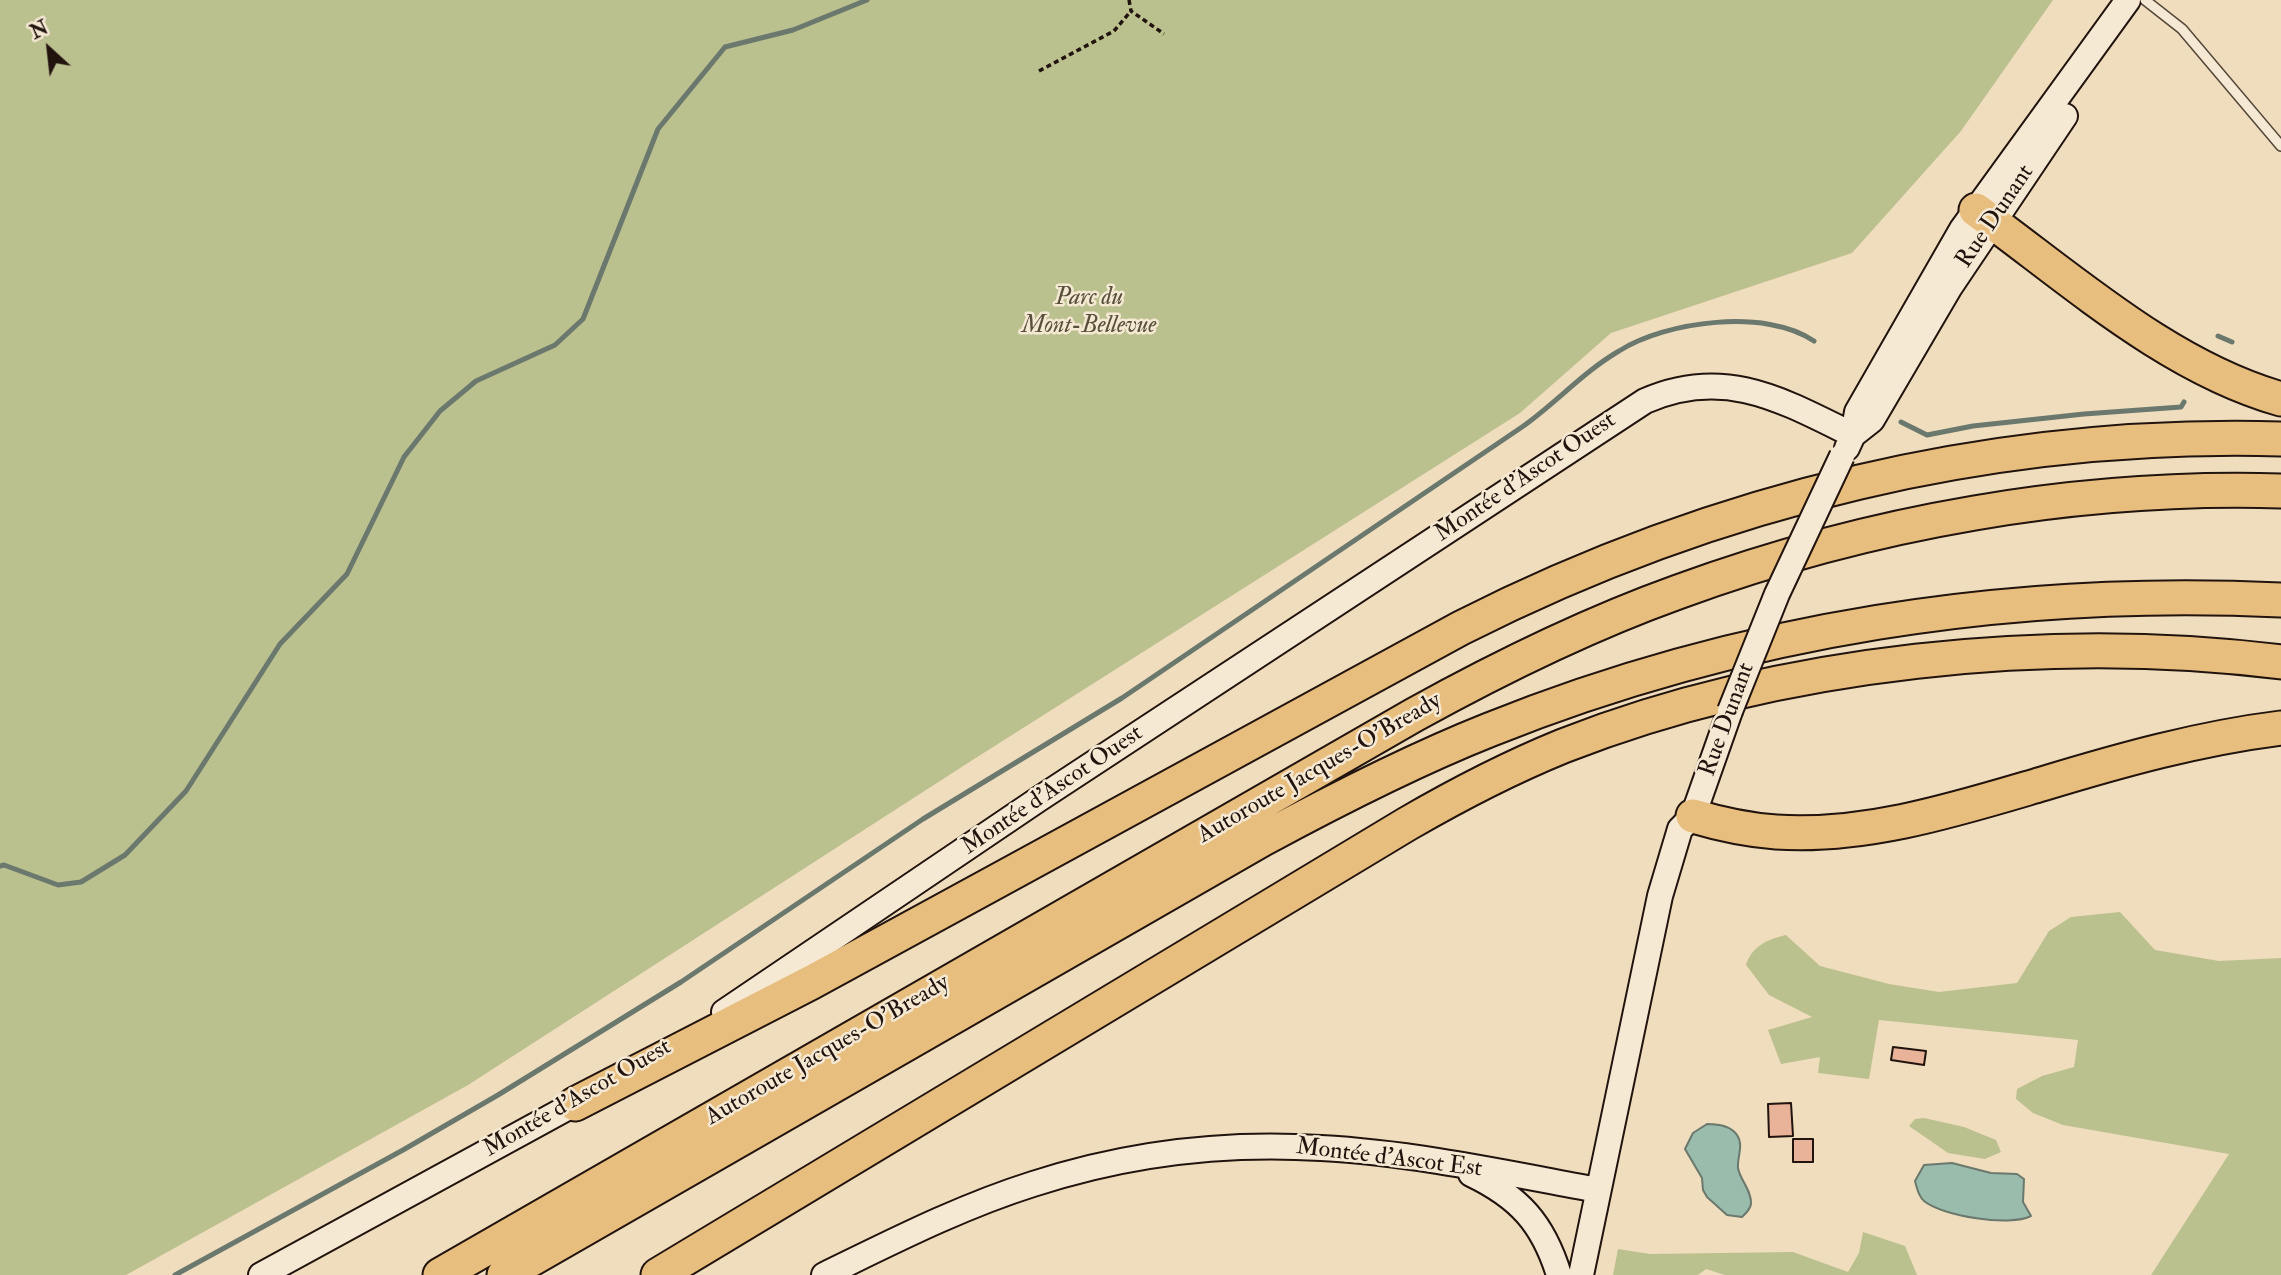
<!DOCTYPE html>
<html>
<head>
<meta charset="utf-8">
<style>
  body { margin:0 }
  #map { position:relative; width:2281px; height:1275px; overflow:hidden; background:#efddbd; font-family:"IM FELL Double Pica",serif }
  canvas { display:block }
  .north { position:absolute; left:14px; top:14px; width:70px; height:70px; -webkit-text-stroke:5px #f5e9d4; paint-order:stroke; rotate:333deg; font-size:19px; font-weight:700; line-height:28px; text-align:center; color:#21130d }
  .north::after { content:''; display:block; margin:auto; width:24px; height:32px; background:#21130d; clip-path:polygon(50% 0,100% 100%,50% 72%,0 100%) }
</style>
</head>
<body>
<div id="map">
<canvas width="2281" height="1275"></canvas>
<div class="north">N</div>
</div>
<script>
const ctx = document.querySelector('canvas').getContext('2d');
ctx.lineJoin = 'round';
function fillPath(path, color) {
  ctx.fillStyle = color;
  ctx.fill(path, 'evenodd');
}
function trace(path, color, width, dash) {
  ctx.strokeStyle = color;
  ctx.lineWidth = width;
  ctx.lineCap = dash ? 'butt' : 'round';
  ctx.setLineDash(dash || []);
  ctx.stroke(path);
}
function label(font, color, halo, rows, align = 'center') {
  ctx.font = font + ' "IM FELL Double Pica",serif';
  ctx.lineWidth = 5;
  ctx.setLineDash([]);
  ctx.textBaseline = 'middle';
  ctx.strokeStyle = halo;
  ctx.fillStyle = color;
  for (const [text, x, y, turn = 0] of rows) {
    ctx.save();
    ctx.translate(x, y);
    ctx.rotate((+turn || 0) * Math.PI / 180);
    ctx.textAlign = isNaN(turn) ? turn : align;
    if (halo) ctx.strokeText(text, 0, 0);
    ctx.fillText(text, 0, 0);
    ctx.restore();
  }
}
fillPath(new Path2D(`
  M0,0h2053l-92,131 -109,122 -241,80 -91,80 -549,348 -503,324 -342,190h-126z
  M2120,912l35,38 64,11 62,-3v317h-130l78,-121 -166,-29 -30,-12 -17,-14 1,-10 25,-13 32,-9 4,-27 -199,-20 -10,59 -51,-6 2,-16 -39,7 -13,-34 44,-13 -43,-22 -23,-30c6,-19 22,-26 40,-30l34,31 69,18 50,8 78,-9 32,-52 22,-14z
  M1924,1118l40,9 32,13 5,12 -16,7 -37,-6 -39,-27 6,-7z
  M1863,1232l42,14 12,29h-192l-19,-6 -8,6h-85l5,-26 32,5 143,-2 55,20 11,-19z`), '#bbc08f');
const water = new Path2D(`
  M1707,1124c10,0 24,2 30,11 7,10 0,22 1,33 2,12 14,23 13,36 -1,6 -5,9 -9,13l-15,-2 -20,-18 -4,-7 -1,-12 -17,-29 8,-16z
  M1952,1163l39,10 26,1 7,5 -1,23 8,14c-21,11 -89,0 -107,-15 -6,-5 -7,-13 -9,-20l9,-16z`);
fillPath(water, '#9abcad');
trace(water, '#6a786d', 2);
trace(new Path2D(`
  M2218,336l14,6
  M1901,422l26,13 46,-9 111,-12 97,-7 3,-5
  M0,866l4,-1 54,20 23,-3 44,-27 61,-64 94,-147 67,-70 57,-117 36,-46 36,-30 79,-36 28,-26 75,-190 67,-82 68,-17 74,-30
  M175,1275l228,-125 95,-55 183,-113 242,-163 199,-121 400,-271c34,-24 61,-55 97,-76 47,-30 147,-43 195,-10`), '#6a786d', 5);
const building = new Path2D(`
  M1893,1047l33,4 -2,14 -33,-5z
  M1791,1103l2,33 -24,1 -1,-33z
  M1793,1139h20v23h-20z`);
fillPath(building, '#e8b399');
trace(building, '#21130d', 2);
const lane = new Path2D(`
  M2145,0l37,29 99,117`);
const secondary = new Path2D(`
  M1853,435l19,-15 78,-133 115,-171
  M1847,448l6,-13 4,-23 105,-183 166,-229
  M724,1012l315,-213 606,-398c79,-35 137,-1 208,34
  M1471,1174c48,23 72,49 88,101
  M261,1275l328,-179
  M824,1275c68,-33 136,-68 209,-91 92,-30 191,-42 288,-36 93,5 185,25 277,42
  M1581,1275l79,-379 20,-67 13,-13 37,-105`);
const highway = new Path2D(`
  M1976,210c94,68 192,157 305,189
  M1693,816c27,8 54,14 83,16 90,6 181,-23 266,-48 79,-24 158,-46 239,-56
  M575,1104l237,-122 649,-354c254,-129 534,-197 820,-189
  M440,1275l974,-560c85,-47 172,-90 264,-123 191,-70 399,-107 603,-101
  M504,1275l759,-436c74,-40 148,-78 226,-109 251,-101 522,-143 792,-130
  M658,1275l749,-451c50,-29 102,-56 156,-78 216,-85 487,-113 718,-84`);
trace(lane, '#544639', 12);
trace(secondary, '#21130d', 28);
trace(highway, '#21130d', 37);
trace(new Path2D(`
  M1129,0l2,11 33,23
  M1039,71l75,-40 17,-20`), '#21130d', 3.5, [5, 3.5]);
trace(lane, '#f5e9d4', 9);
trace(secondary, '#f5e9d4', 24);
trace(highway, '#e8be7e', 33);
const secondaryBridge = new Path2D(`
  M1730,711l47,-117 65,-138`);
trace(secondaryBridge, '#21130d', 28, []);
trace(secondaryBridge, '#f5e9d4', 24);
label('24px', '#21130d', '#f5e9d4', [
  ["Rue Dunant",1996,217,-56],
  ["Montée d'Ascot Ouest",1526,478,-34],
  ["Rue Dunant",1728,720,-70],
  ["Autoroute Jacques-O'Bready",1320,769,-30],
  ["Montée d'Ascot Ouest",1053,791,-34],
  ["Autoroute Jacques-O'Bready",828,1051,-30],
  ["Montée d'Ascot Ouest",578,1099,-30],
  ["Montée d'Ascot Est",1389,1159,7]
]);
label('italic 24px', '#57503a', '#f5e9d4', [
  ["Parc du",1089,299],
  ["Mont-Bellevue",1089,327]
]);
</script>
</body>
</html>
